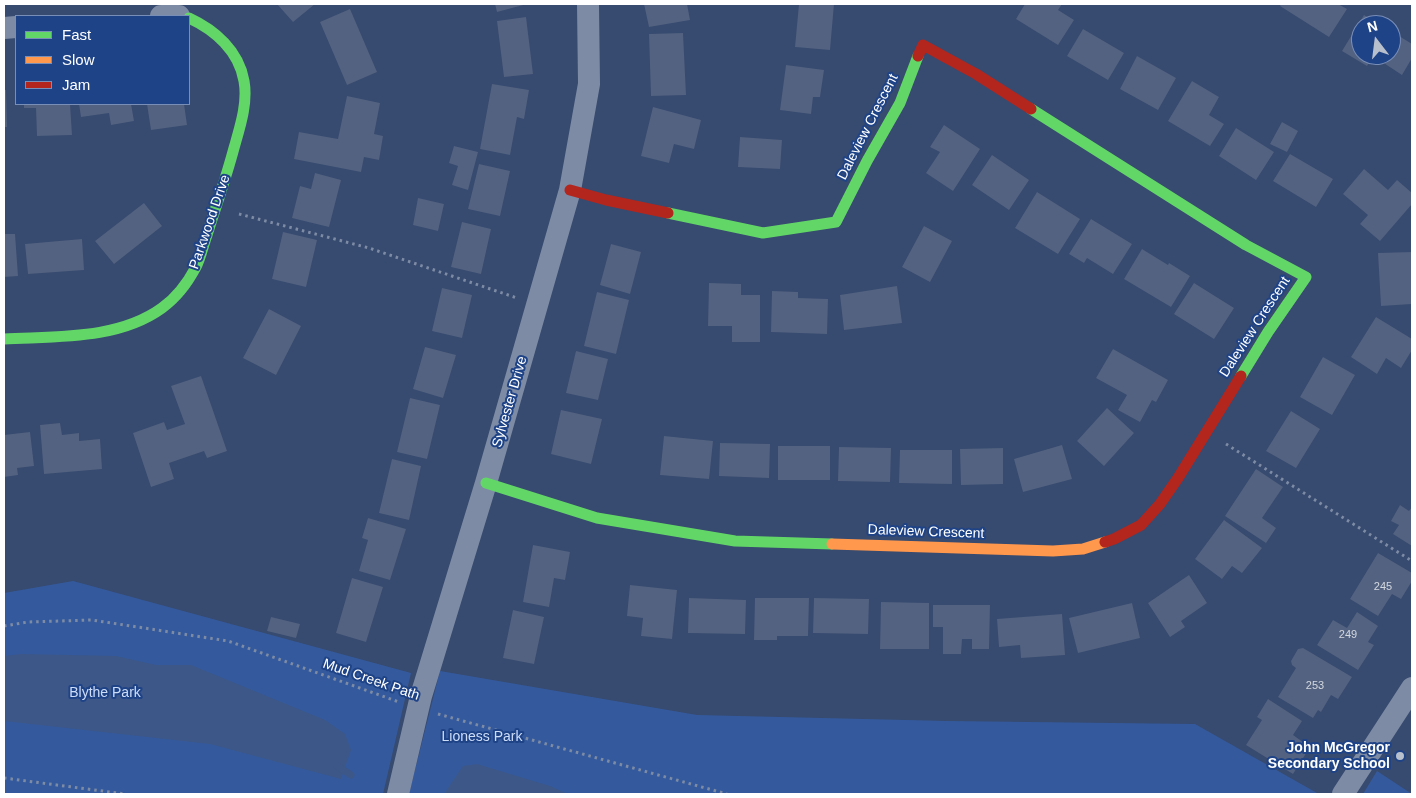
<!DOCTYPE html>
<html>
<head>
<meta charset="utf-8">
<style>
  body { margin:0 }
  #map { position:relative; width:1416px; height:798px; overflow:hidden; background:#374a6f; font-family:Helvetica,sans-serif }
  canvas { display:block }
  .frame { position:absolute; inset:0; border:5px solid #fff; pointer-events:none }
  .legend { position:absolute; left:15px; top:15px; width:175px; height:90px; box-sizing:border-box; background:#1f4387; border:1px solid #798eb7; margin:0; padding:6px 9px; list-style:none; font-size:15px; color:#fff }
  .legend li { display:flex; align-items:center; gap:10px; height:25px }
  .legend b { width:25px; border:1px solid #798eb7 }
  .north { position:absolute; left:1351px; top:15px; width:50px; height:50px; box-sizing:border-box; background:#1f4387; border:1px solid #798eb7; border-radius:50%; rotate:345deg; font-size:14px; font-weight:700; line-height:20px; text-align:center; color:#fff }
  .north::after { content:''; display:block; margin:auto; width:18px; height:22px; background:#b9c0cd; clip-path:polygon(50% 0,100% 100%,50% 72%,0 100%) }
</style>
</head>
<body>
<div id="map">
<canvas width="1416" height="798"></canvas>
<div class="frame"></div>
<ul class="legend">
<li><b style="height:6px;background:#63d668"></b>Fast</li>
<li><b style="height:6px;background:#ff974d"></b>Slow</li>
<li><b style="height:6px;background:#b3261e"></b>Jam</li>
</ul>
<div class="north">N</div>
</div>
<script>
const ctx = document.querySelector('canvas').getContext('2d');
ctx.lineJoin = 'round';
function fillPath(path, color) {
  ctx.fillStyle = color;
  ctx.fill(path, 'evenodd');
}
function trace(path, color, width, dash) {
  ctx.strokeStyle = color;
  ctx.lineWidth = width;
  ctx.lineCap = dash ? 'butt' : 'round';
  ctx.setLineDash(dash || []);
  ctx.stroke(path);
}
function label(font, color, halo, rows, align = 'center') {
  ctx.font = font + ' Helvetica,sans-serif';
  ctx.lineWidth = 4;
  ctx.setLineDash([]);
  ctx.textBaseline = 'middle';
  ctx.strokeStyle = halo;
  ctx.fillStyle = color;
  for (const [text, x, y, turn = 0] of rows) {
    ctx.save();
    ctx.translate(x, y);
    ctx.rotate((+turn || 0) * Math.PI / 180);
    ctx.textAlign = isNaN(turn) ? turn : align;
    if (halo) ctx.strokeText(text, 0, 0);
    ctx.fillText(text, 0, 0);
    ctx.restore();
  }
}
fillPath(new Path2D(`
  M73,581l338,92 -28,121h-379v-201z
  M440,671l257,44 251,6 247,3 122,69 -3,1h-905z
  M1377,771l35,23h-49z`), '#345a9d');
fillPath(new Path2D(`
  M21,654l95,2 40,9h35l134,55 20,14 6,16 -10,29 -131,-35 -206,-23v-65z
  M477,764l73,22 18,8h-124l19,-28z`), '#3d5788');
trace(new Path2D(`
  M337,766l14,9`), '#3d5788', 7);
fillPath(new Path2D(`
  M277,4h38l-22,18z
  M495,4h32l-30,8z
  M644,4h43l3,16 -41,7z
  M799,4h35l-4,46 -35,-3z
  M1025,4h37l-4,6 16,10 -16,25 -42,-26z
  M1281,4h57l9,5 -18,28 -49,-31z
  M350,9l27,63 -30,13 -27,-63z
  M1364,15l17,10h-20v30h30v-24l21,13v14l-10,17 -29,-19 -6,10 -25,-15z
  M526,17l7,57 -29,3 -7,-56z
  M1083,29l41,24 -16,27 -41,-24z
  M683,33l3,62 -35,1 -2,-62z
  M1137,56l39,22 -18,32 -38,-21z
  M786,65l38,5 -4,27h-7l-2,17 -31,-4z
  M1192,81l27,16 -10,18 15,9 -14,22 -42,-25z
  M492,84l37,6 -5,29 -7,-2 -7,38 -30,-6z
  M4,90h2l1,37h-3z
  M347,96l33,7 -6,31 9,2 -4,24 -15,-3 -3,15 -67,-13 5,-27 39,7z
  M24,104h46l2,31 -35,1 -1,-28h-12z
  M79,104h52l3,17 -23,4 -2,-12 -28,4z
  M147,104h37l3,21 -36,5z
  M653,107l48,13 -7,29 -20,-5 -5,19 -28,-7z
  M1282,122l16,9 -11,21 -17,-8z
  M944,125l36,24 -27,42 -27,-18 14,-21 -10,-5z
  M1236,128l38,24 -18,28 -37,-24z
  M740,137l42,3 -2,29 -42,-2z
  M454,146l24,6 -10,38 -16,-5 6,-19 -9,-3z
  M1290,154l43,25 -17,28 -43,-26z
  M992,155l37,25 -20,30 -37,-25z
  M479,164l31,7 -10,45 -32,-7z
  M1364,169l24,21 9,-10 15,13v11l-32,37 -20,-17 8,-9 -25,-21z
  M315,173l26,7 -12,47 -37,-9 8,-32 11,3z
  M1037,192l43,27 -22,35 -43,-26z
  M418,198l26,6 -6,27 -25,-6z
  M144,203l18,23 -48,38 -19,-23z
  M1091,219l41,25 -19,30 -26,-16 -3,5 -15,-9z
  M462,222l29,7 -10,45 -30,-7z
  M924,226l28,15 -22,41 -28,-15z
  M283,232l34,8 -11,47 -34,-8z
  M4,234h11l3,42 -14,1z
  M82,239l2,31 -56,4 -3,-30z
  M611,244l30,8 -11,42 -30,-9z
  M1142,249l26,16 1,-2 21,13 -19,31 -47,-28z
  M1412,252v52l-31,2 -3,-53z
  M709,283l32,1v11h19v47h-28v-16h-24z
  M1194,283l40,25 -20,31 -40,-25z
  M897,286l5,37 -58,7 -4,-35z
  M442,288l30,7 -10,43 -30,-7z
  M772,291l26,1v6l30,1 -1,35 -56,-2z
  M597,292l32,8 -13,54 -32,-8z
  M269,309l32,17 -25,49 -33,-17z
  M1376,317l36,22v11l-11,18 -15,-10 -9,16 -26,-17z
  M425,347l31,8 -13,43 -30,-9z
  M1113,349l55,31 -12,22 -4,-2 -12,22 -22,-12 9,-15 -31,-17z
  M576,351l32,8 -10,41 -32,-7z
  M1323,357l32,18 -23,40 -32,-18z
  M201,376l26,75 -20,7 -3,-7 -35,12 5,16 -23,8 -18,-54 31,-11 3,8 18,-6 -14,-38z
  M410,398l30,7 -13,54 -30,-7z
  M1107,408l27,25 -30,33 -27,-25z
  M561,410l41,9 -11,45 -40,-10z
  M1291,411l29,18 -24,39 -30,-17z
  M60,423l2,12 17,-2v8l21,-2 2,30 -58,5 -4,-49z
  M30,432l4,34 -17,2 1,7 -14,2v-42z
  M664,436l49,5 -4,38 -49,-4z
  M720,443l50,1 -1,34 -50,-2z
  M1062,445l10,34 -49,13 -9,-33z
  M778,446h52v34h-52z
  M839,447l52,1 -1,34 -52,-1z
  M1003,448v36l-42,1 -1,-36z
  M900,450h52v34l-53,-1z
  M392,459l29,7 -12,54 -30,-7z
  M1256,469l27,18 -21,31 14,10 -10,15 -41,-27z
  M1400,505l9,6 3,-4v39l-19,-12 6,-9 -8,-4z
  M368,518l38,11 -16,51 -31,-9 9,-31 -6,-2z
  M1224,520l38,28 -20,25 -10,-7 -10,13 -27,-20z
  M533,545l37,7 -5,28 -11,-2 -5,29 -26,-5z
  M1378,553l34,20v8l-11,18 -9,-5 -14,22 -28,-17z
  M1189,575l18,28 -26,18 4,6 -15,10 -22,-34z
  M352,578l31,9 -17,55 -30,-9z
  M630,585l47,5 -5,49 -31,-3 2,-18 -16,-2z
  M689,598l57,2 -1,34 -57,-1z
  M755,598h54l-1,38h-31v4h-23z
  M814,598l55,1 -1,35 -55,-1z
  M881,602l48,1v46h-49z
  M1132,603l8,35 -62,15 -9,-35z
  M933,605h57l-1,44h-17v-10h-10l-1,15h-18v-27h-10z
  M513,610l31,7 -10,47 -31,-6z
  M1357,612l21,14 -10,16 6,3 -16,25 -41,-25 16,-25 14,8z
  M1062,614l3,41 -44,3 -1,-13 -21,2 -2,-28z
  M271,617l29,7 -4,14 -29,-7z
  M1303,648l49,29 -14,22 -7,-4 -10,17 -3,-2 -5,8 -35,-21 18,-29 -4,-3 -1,-4 7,-12z
  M1268,699l34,22 -9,14 17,12 -17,27 -47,-29 16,-25 -5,-3z`), '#526280');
trace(new Path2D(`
  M239,214l130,34 148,50
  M1226,444l186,117
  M4,626l24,-4 64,-2 136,21 171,61
  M438,714l289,80
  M4,778l121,16`), '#7d8ba5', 3, [2.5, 4]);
trace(new Path2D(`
  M161,16h18
  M4,28l12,-1
  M398,794l23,-98 65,-213 84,-293 19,-106 -1,-80
  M1343,794l69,-106`), '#7d8ba5', 22);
trace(new Path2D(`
  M1031,109l215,136 60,32 -38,55 -27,44
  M668,213l95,20 73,-11 31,-61 33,-58 18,-47
  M4,339c52,-3 114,1 158,-31 14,-10 26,-26 34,-41 5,-10 7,-21 11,-32 9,-29 19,-57 27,-87 6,-21 14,-45 10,-67 -5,-30 -29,-51 -55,-63
  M486,483l111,35 138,23 97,3`), '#63d668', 11);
trace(new Path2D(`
  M832,544l221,7 30,-2 22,-7`), '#ff974d', 11);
trace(new Path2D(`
  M918,56l5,-11 53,29 55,35
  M570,190l36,10 62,13
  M1105,542l9,-3 27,-14 19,-21 18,-26 63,-102`), '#b3261e', 11);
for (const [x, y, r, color] of [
  [1400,756,5,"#b9c0cd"]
]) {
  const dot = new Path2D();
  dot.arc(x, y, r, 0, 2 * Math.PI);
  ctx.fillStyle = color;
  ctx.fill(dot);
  trace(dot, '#1f4387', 2);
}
label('11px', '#d4d8df', null, [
  ["245",1383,587],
  ["249",1348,635],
  ["253",1315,686]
]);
label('14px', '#fff', '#1f4387', [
  ["Daleview Crescent",868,127,-63],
  ["Parkwood Drive",210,222,-71],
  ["Daleview Crescent",1255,327,-57],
  ["Sylvester Drive",510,402,-74],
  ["Daleview Crescent",926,532,2],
  ["Mud Creek Path",371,680,19]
]);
label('14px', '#cdddf8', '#1f4387', [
  ["Blythe Park",105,693],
  ["Lioness Park",482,737]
]);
label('bold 14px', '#fff', '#1f4387', [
  ["John McGregor",1390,748],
  ["Secondary School",1390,764]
], 'right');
</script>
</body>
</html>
